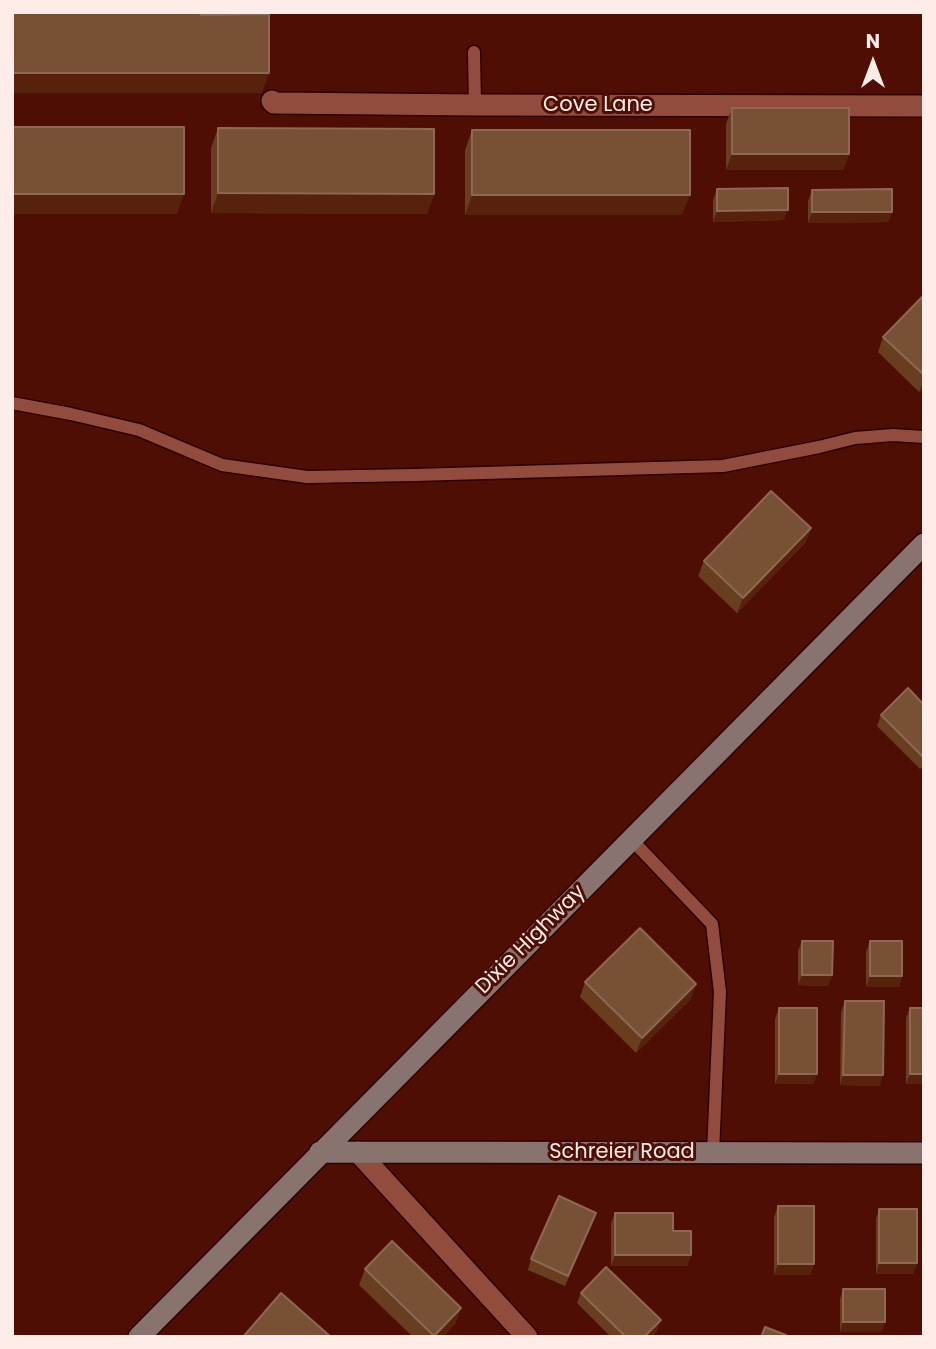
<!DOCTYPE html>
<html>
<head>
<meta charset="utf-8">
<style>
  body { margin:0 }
  #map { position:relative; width:936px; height:1349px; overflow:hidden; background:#4f0e04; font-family:Poppins,sans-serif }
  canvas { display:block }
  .frame { position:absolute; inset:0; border:14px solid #fdece8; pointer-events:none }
  .north { position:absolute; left:838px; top:28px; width:70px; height:70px; -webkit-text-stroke:5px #4f0e04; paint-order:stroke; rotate:0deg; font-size:19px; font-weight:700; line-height:28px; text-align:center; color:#fdece8 }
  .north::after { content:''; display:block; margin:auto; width:24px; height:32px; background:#fdece8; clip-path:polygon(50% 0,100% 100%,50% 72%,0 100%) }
</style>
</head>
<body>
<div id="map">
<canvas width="936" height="1349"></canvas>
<div class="frame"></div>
<div class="north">N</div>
</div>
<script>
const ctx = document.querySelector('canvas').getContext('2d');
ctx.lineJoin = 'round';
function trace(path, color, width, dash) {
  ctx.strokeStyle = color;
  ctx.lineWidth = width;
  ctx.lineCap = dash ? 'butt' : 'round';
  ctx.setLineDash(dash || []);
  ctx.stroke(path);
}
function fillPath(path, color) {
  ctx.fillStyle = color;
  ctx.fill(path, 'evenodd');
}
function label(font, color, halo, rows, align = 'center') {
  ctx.font = font + ' Poppins,sans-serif';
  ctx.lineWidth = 6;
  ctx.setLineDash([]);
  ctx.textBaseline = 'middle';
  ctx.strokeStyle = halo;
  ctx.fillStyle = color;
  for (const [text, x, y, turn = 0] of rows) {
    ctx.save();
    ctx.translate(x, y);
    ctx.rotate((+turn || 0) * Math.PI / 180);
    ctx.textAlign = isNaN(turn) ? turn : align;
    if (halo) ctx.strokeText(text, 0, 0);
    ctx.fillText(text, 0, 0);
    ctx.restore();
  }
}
const lane = new Path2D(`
  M474,52l1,53
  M12,403l59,11 68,16 83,35 85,12 108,-2 308,-9 96,-19 36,-9 38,-3 31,2
  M631,839l81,85 8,68 -7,161`);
const street = new Path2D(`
  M272,101l2,2 201,2 449,1
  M358,1152l169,185`);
const secondary = new Path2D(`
  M320,1152l604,1
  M139,1337l785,-793`);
trace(lane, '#2c0000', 15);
trace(street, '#2c0000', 24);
trace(secondary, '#2c0000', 24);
trace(lane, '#924c3e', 12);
trace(street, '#924c3e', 21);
trace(secondary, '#88736f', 21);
fillPath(new Path2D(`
  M732,108l117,46 -6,16h-117v-46z
  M218,128l216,66 -7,20 -216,-1v-65z
  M472,130l210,85h-217v-65z
  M717,189l67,31 -71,2v-22z
  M812,190l80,22 -4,10 -80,1v-22z
  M924,295v92l-5,5 -41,-40 5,-15z
  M811,528l-6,15 -68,70 -39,-37 6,-15z
  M924,705v61l-4,3 -43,-43 4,-11z
  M802,941l30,34 -4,11 -30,-1v-34z
  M870,941l32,35 -3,11h-33v-35z
  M585,982l106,17 -55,54 -56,-56z
  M845,1001l35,85 -40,-1 1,-73z
  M779,1008l38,66 -4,10h-38v-65z
  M910,1008l14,76h-18v-66z
  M778,1206l36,58 -4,11h-36v-58z
  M879,1209l38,54 -4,11h-37v-55z
  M615,1213l76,42 -4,11h-76v-43z
  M592,1223l-27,63 -37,-16 3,-11z
  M365,1269l96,39 -6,16 -12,13h-30l-54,-52z
  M843,1289l42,33 -4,10h-41v-33z
  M581,1293l76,38 -6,6h-40l-34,-34z`), '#683d20');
fillPath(new Path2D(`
  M12,73h257l-7,20h-250z
  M732,154h117l-6,16h-117z
  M218,193l216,1 -7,20 -216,-1z
  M12,194h172l-7,20h-165z
  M472,195h218l-8,20h-217z
  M788,210l-4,10 -71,2 4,-11z
  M812,212h80l-4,10 -80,1z
  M924,379v8l-5,5z
  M811,528l-6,15 -68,70 6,-15z
  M802,975h30l-4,11 -30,-1z
  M870,976h32l-3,11h-33z
  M696,984l-5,15 -55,54 6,-15z
  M779,1074h38l-4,10h-38z
  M910,1074h14v10h-18z
  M843,1075h40l-3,11 -40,-1z
  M615,1255h76l-4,11h-76z
  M879,1263h38l-4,11h-37z
  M778,1264h36l-4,11h-36z
  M461,1308l-6,16 -12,13h-9z
  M661,1320l-4,11 -6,6h-7z
  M843,1322h42l-4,10h-41z`), '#57220c');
const building = new Path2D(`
  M12,12h189v3l68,-1v59h-257z
  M732,108h117v46h-117z
  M12,127h172v67h-172z
  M218,128l216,1v65l-216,-1z
  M472,130h218v65h-218z
  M788,188v22l-71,1v-22z
  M892,189v23h-80v-22z
  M924,295v80l-41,-38z
  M771,491l40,37 -68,70 -39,-37z
  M908,688l16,17v53l-43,-43z
  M640,928l56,56 -54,54 -57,-56z
  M802,941h31l-1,34h-30z
  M870,941h32v35h-32z
  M845,1001h39l-1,74h-40z
  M779,1008h38v66h-38z
  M910,1008h14v66h-14z
  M559,1196l37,17 -28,63 -37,-17z
  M778,1206h36v58h-36z
  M879,1209h38v54h-38z
  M615,1213h58v18h18v24h-76z
  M392,1241l69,67 -27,28 -69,-67z
  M606,1267l55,53 -17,17h-18l-45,-44z
  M843,1289h42v33h-42z
  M281,1293l50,44h-88z
  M765,1327l21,8 -1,2h-24z`);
fillPath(building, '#785036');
trace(building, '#8d6852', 2);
label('21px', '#fdece8', '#4f0e04', [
  ["Cove Lane",598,106],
  ["Dixie Highway",531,940,-45],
  ["Schreier Road",622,1153]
]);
</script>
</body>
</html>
